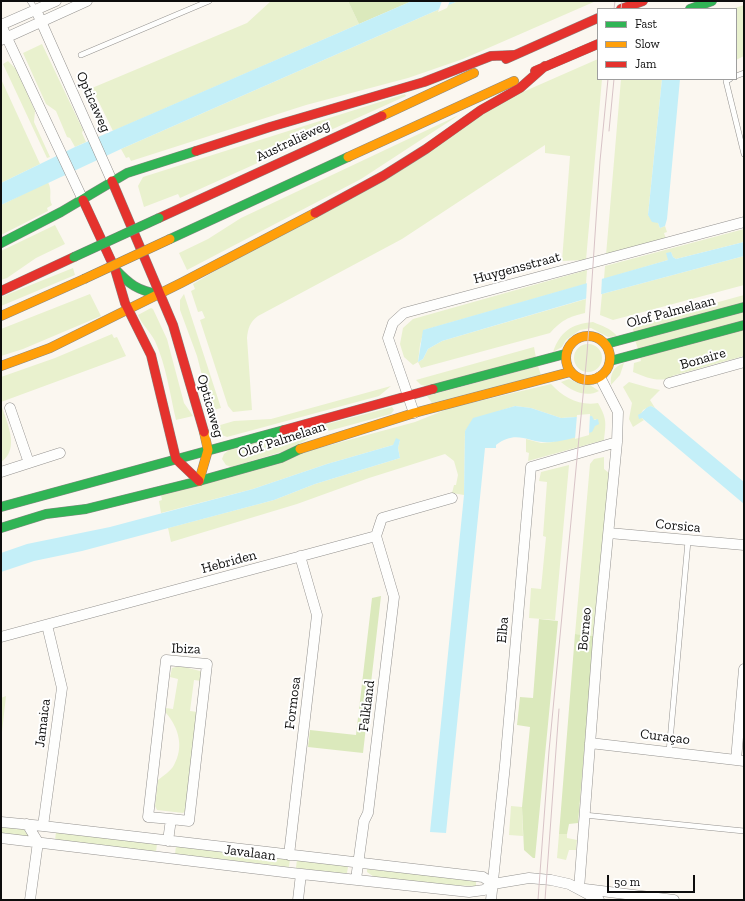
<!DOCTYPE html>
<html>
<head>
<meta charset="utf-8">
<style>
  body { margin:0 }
  #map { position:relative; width:745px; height:901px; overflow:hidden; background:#fbf7f0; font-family:"Zilla Slab",serif }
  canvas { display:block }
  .frame { position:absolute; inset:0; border:2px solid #0d0d0d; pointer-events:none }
  .legend { position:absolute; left:597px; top:8px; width:140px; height:72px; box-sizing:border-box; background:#fff; border:1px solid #9e9e9e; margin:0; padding:5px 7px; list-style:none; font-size:12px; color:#0d0d0d }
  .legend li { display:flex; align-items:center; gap:8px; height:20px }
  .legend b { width:20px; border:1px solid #9e9e9e }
  .scale { position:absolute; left:607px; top:875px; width:88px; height:18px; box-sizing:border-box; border:2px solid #0d0d0d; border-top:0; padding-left:5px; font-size:12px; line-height:14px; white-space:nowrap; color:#0d0d0d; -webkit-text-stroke:3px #fff; paint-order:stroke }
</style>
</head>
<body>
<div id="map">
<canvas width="745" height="901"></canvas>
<div class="frame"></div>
<ul class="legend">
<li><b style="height:5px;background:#30b455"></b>Fast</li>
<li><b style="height:5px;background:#ff9f0a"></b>Slow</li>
<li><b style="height:5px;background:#e5322d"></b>Jam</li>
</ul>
<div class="scale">50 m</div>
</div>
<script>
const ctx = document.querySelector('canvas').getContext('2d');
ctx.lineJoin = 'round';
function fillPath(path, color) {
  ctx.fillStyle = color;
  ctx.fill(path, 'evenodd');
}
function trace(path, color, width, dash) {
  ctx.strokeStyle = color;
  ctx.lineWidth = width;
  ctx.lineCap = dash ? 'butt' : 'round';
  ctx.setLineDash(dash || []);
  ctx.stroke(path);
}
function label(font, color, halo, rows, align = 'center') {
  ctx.font = font + ' "Zilla Slab",serif';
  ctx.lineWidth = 4;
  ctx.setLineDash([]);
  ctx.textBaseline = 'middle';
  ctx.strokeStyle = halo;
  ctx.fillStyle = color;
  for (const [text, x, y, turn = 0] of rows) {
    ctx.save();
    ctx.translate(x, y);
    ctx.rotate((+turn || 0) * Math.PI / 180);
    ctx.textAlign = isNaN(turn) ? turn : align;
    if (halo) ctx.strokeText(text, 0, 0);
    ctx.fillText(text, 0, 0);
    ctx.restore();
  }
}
fillPath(new Path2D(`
  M271,1h77l11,23 -246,107 -21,-43 155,-65z
  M458,1h138l-133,58 -55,19 -102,27 -175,56 -2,-4 -3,1 -5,-9z
  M744,5v51l-8,4v-51h-4z
  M42,44l41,86 -1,3 4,9 -11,5 -5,-9 -3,-1 -11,-26 -10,-7 -23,-51z
  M598,59v20h4l-16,181 -24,1 8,-105 -25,-3v-8l-143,94 -144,77c-8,6 -10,12 -11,22l5,72 -19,2 -5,-6 -28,-86 5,-2 -3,-7 -4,1 -7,-21 4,-2 -2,-5 323,-189z
  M8,61l9,9 18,41 -1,11 16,35 -3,1 -44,-94z
  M1,79l39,85 -39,19z
  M621,79h41l-14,136 10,8 2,5 5,-2 2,6 -3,1 2,6 -60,16z
  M405,94l1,2 -226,102 -2,-4 -34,13 -6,-21 5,-9z
  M459,115l-98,64 -174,91 -8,-17 29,-14 33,-21z
  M48,182c5,10 0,15 4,23l-5,3 1,3 -47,24v-30z
  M55,225l10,19 -29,14 -29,20 -6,2v-29z
  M744,229v13l-68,17 -3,-2 -2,-5 -3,8 -64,19 1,-13z
  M744,256v29l-131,35 -13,-5 2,-21z
  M73,268l2,7 -74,31v-9z
  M587,270l-1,14 -162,46 -4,15 -2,17 5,-3 5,-10 14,-8 144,-42 -1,14c-17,4 -23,7 -35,20l-129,35 -3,-6 -5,3 -9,-8 -4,-13 3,-16 10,-9z
  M90,294l11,22 -78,33 -22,7v-27z
  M184,294l37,114 -15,4 1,-17 -10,-39 -17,-46v-10z
  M744,295v8l-110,29 -3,-6z
  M151,308l2,1 14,30 17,64 9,13 -17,4c-6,-26 -10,-55 -21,-79 -5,-10 -13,-16 -17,-26z
  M744,310v11l-106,28 -3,-9z
  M593,322c9,4 17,6 24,14l-9,1 -17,-9 -11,2 -14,10 -4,7 -9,5c7,-20 18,-28 40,-30z
  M744,328v28l-72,20v2c-16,4 -24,0 -39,-6l1,-9 7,-2 -1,-3z
  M112,334l2,4 3,-1 9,19 -125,46v-25l54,-19z
  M574 358a14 14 0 1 1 28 0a14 14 0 1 1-28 0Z
  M534,347l2,11 -105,29 -10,-2 -5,-5z
  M624,363l-4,12 -9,10c-1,-11 2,-18 13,-22z
  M538,366l3,9 -109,28 -5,-7z
  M569,379l13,6h8l9,6c-13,7 -28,0 -38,-9z
  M629,382l21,6 10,2 -10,10 5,8 -4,-2 -8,4 -2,4 1,4 2,2 -11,7 -4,-8 3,-16 -9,-16z
  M551,384c13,14 28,22 47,19 9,16 8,19 6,37l-76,21 1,-8 -3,-1v-13l15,4 12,-1 44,-23 -4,1 -1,-4 -31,2 -30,-10 -16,-2 -19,6 -31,19 -1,64 -12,-2 2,-8h2l2,-10 -4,-14 -9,-7 -76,24 -72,26 -126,38 -3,-14 106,-28 41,-16 85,-26 -2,-10 2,-8 -7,5 -66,19 -74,25 -92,24 -2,-12 3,-1 -1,-5 147,-44 107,-29 35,-14z
  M391,386l-12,10 -152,41 -13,-5 -4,-4 24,-7 37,-2z
  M1,404c5,17 20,45 0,58z
  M392,407l2,3 -3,4 -74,20 -29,16 -57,17 -5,-2 -4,-6 2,-5 5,-4z
  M604,457v12l5,4 -15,163 -19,-2 15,-170 4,-5z
  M569,465l-14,155 -26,-2 2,-30 10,1 5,-52 -3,-1 4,-54 -8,-1 2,-9z
  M180,666l20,5 2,2v8l-8,-1 -4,31 8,1 -12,98 -3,3 -26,-3 -2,-4 3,-26c5,-4 13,-9 16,-15 10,-18 5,-37 -8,-52v-5l7,1 5,-30 -8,-2 2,-9z
  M6,696l-4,36h-1v-34z
  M511,806l11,1 1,29 -14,-1z
  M1,825l21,3 11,9 -32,-2z
  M56,831l101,13 -1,8 -101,-11z
  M559,834h8v4l10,2 -1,10h-7l-3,10 -9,-2z
  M176,846l114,13 -1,8 -114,-13z
  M297,859l50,7 1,1 -1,6 -2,1 -49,-6z
  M367,869l109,11v6l-32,-1 -70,-8 -7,-5z`), '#e9f1ce');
fillPath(new Path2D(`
  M348,1h64l-53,23z
  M381,596l-18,157 -55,-6 2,-17 46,5 16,-137z
  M539,619l19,2 -23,237h-2l-9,-8 -2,-43 8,-80 -13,-2 3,-28 13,1z
  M575,634l19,2 -16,187 -9,1 -2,10h-8z`), '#dbe9bc');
fillPath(new Path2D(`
  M412,1h46l-337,148 -120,56v-22l74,-36z
  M662,79h18l-13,140 -2,7 -5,2 -2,-5 -6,-1 -4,-7z
  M744,242v14l-142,38 -160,47 -14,8 -5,10 -5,3 5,-32 245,-70 -2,-7 5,-1 2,5 3,2z
  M515,406l16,2 30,10 31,-2 2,4 4,-1 1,5 -4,2 -3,6c-13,4 -26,9 -40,10 -22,3 -34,-14 -56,3v3h-11l-39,385 -16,-1 34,-337 1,-64 8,-13z
  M651,406l4,2 89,74v22l-102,-86 -3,1 -1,-4c5,-2 7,-8 13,-9z
  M396,438l4,2 -2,8 2,10 -85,26 -41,16 -192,51 -48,10 -33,11v-19l26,-9 83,-17 143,-38 74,-25 66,-19z`), '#c4eff8');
fillPath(new Path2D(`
  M442,1h8l-3,7 -9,4z
  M602,277l-1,19 -15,5 1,-19z
  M590,414l-1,21 -14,4 2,-24z`), '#fbf7f0');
const lane = new Path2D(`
  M30,1l6,9
  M81,55l128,-54
  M736,76l8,-3
  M730,79l-4,2 18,73
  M669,752l19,-211
  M584,815l160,16`);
const street = new Path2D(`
  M36,10l76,171
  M1,25l82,175
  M1,25l55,-24
  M1,40l86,-39
  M669,383l75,-21
  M10,408l19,55
  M414,413l-26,-75 5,-15 11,-10 340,-91
  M1,472l59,-19
  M609,533l135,12
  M1,637l375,-101 6,-18 70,-20
  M744,669l-8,91 8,1
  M590,743l146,17
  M1,822l42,4 440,51 10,7
  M27,824l11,18 -8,58
  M43,826l19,-138 -15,-63
  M1,838l291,35 177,19 15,-2 9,-6 36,-6 22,2 18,4 30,16
  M168,841l3,-22 18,2 18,-157 -41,-4 -18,157 23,2
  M289,855l28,-240 -17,-59
  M356,879l8,-58 4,-8 26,-216 -18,-61
  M579,889l19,-250 19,-197 1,-30 -18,-35
  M585,889l89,11
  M298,900l3,-26
  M491,900l14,-135 26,-298 86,-25`);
const fast = new Path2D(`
  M690,9l22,-8
  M170,239l178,-82
  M1,243l60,-31 66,-39 69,-22
  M115,269c14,15 23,22 44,25
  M606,344l138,-37
  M610,361l134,-36
  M433,389l132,-35
  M1,507l283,-77
  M1,528l45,-14 40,-5 113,-28 82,-23 19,-9`);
const slow = new Path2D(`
  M382,116l92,-43
  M348,157l166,-76
  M1,316l83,-37
  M566 358a22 22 0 1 1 44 0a22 22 0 1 1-44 0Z
  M1,366l49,-18 131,-65 134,-70
  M300,449l114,-36 156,-41
  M199,481l9,-31 -4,-18`);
const jam = new Path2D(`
  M621,9l22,-8
  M506,59l92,-41
  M535,71l63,-27
  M196,151l74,-24 154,-45 67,-26 23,-1
  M112,181l61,144 31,107
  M83,200l32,69 10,34 26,52 25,104 23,22
  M315,213l68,-37 43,-27 55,-39 39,-22 25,-22
  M159,218l223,-102
  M1,291l73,-34
  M284,430l149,-41`);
trace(lane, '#94928f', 6);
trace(street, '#94928f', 11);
trace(fast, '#8b8986', 10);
trace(slow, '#8b8986', 10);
trace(jam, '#8b8986', 10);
trace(lane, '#fefefd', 5);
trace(street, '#fefefd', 10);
trace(fast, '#30b455', 9);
trace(slow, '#ff9f0a', 9);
trace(jam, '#e5322d', 9);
trace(new Path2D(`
  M614,9l1,-8
  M621,9l1,-8
  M609,131l5,-52
  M538,900l11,-149 38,-397 13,-193 8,-82
  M545,900l14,-191`), '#d8c3c6', 1);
const fastBridge = new Path2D(`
  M74,257l85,-39`);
const slowBridge = new Path2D(`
  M84,279l86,-40`);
trace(fastBridge, '#81807c', 10, []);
trace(slowBridge, '#81807c', 10, []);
trace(fastBridge, '#30b455', 9);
trace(slowBridge, '#ff9f0a', 9);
label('14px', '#0d0d0d', '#fff', [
  ["Opticaweg",93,102,66],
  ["Australiëweg",293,141,-25],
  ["Huygensstraat",517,268,-15],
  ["Olof Palmelaan",671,312,-15],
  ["Bonaire",703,359,-16],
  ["Opticaweg",210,406,74],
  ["Olof Palmelaan",282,440,-18],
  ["Corsica",678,526,5],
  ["Hebriden",229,562,-15],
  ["Borneo",585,629,-85],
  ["Elba",503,630,-85],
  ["Ibiza",186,649,2],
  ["Formosa",293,703,-83],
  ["Falkland",367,706,-83],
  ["Jamaica",43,723,-83],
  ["Curaçao",665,737,7],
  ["Javalaan",250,853,7]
]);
</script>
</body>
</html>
